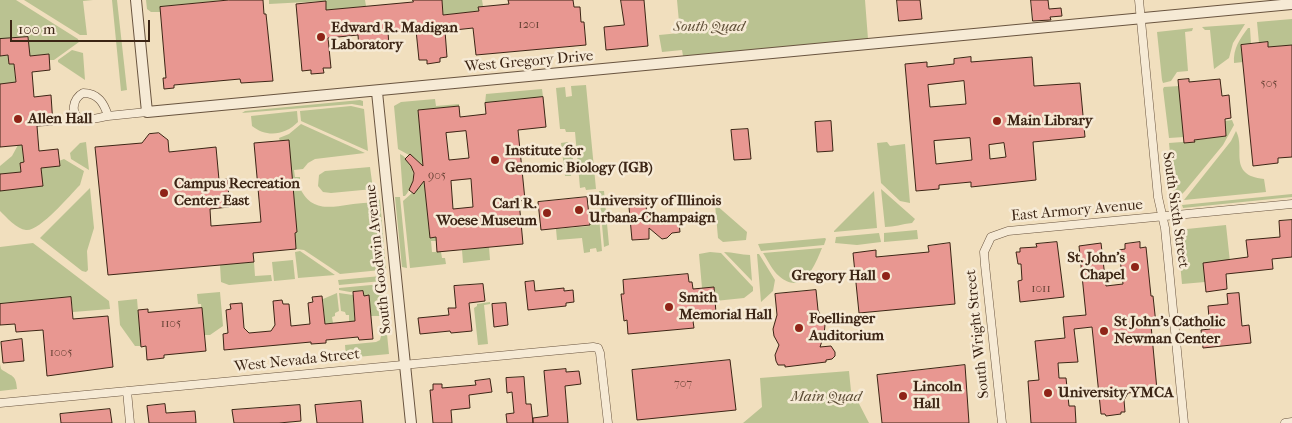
<!DOCTYPE html>
<html>
<head>
<meta charset="utf-8">
<style>
  body { margin:0 }
  #map { position:relative; width:1292px; height:423px; overflow:hidden; background:#f1dfbe; font-family:"IM FELL French Canon",serif }
  canvas { display:block }
  .scale { position:absolute; left:10px; top:20px; width:140px; height:22px; box-sizing:border-box; border:2px solid #3c2515; border-top:0; padding-left:6px; font-size:15px; line-height:18px; white-space:nowrap; color:#3c2515; -webkit-text-stroke:4px #f6ead5; paint-order:stroke }
</style>
</head>
<body>
<div id="map">
<canvas width="1292" height="423"></canvas>
<div class="scale">100 m</div>
</div>
<script>
const ctx = document.querySelector('canvas').getContext('2d');
ctx.lineJoin = 'round';
function fillPath(path, color) {
  ctx.fillStyle = color;
  ctx.fill(path, 'evenodd');
}
function trace(path, color, width, dash) {
  ctx.strokeStyle = color;
  ctx.lineWidth = width;
  ctx.lineCap = dash ? 'butt' : 'round';
  ctx.setLineDash(dash || []);
  ctx.stroke(path);
}
function label(font, color, halo, rows, align = 'center') {
  ctx.font = font + ' "IM FELL French Canon",serif';
  ctx.lineWidth = 5;
  ctx.setLineDash([]);
  ctx.textBaseline = 'middle';
  ctx.strokeStyle = halo;
  ctx.fillStyle = color;
  for (const [text, x, y, turn = 0] of rows) {
    ctx.save();
    ctx.translate(x, y);
    ctx.rotate((+turn || 0) * Math.PI / 180);
    ctx.textAlign = isNaN(turn) ? turn : align;
    if (halo) ctx.strokeText(text, 0, 0);
    ctx.fillText(text, 0, 0);
    ctx.restore();
  }
}
fillPath(new Path2D(`
  M0,0h16l62,39 1,3 -25,18h-5l-1,-6 -18,2 -2,-19 -28,2z
  M24,0h69l-10,1 4,34h-7z
  M112,0h5l10,90 -6,1z
  M146,0h79l-65,7v5h-9l-4,-3z
  M269,0h96l1,6 -40,4 -1,-9 -56,3z
  M442,0h40l1,6 -5,1 1,4 -36,4z
  M677,0h188l3,39 -185,17 -1,-6 -20,2 -3,-17 21,-2z
  M1292,19v26l-24,2 -1,-5 -8,1 -2,-21z
  M1245,24l-12,19 -4,15 -15,11 -4,-39h-5l-3,-3z
  M1193,28l-1,3 -7,1 3,39 -11,1 -6,9 -8,2 -1,-3 -5,-48z
  M1248,28h2l1,16 -10,1 2,17 -9,1c-1,-15 6,-24 14,-35z
  M72,50l11,3 2,27 -27,-18v-2z
  M8,55l6,9 2,23 -16,-3v-28z
  M586,85l10,104 -10,1 -1,-3 -5,1 -5,-56h-9l-1,-3h-5l-4,-41 9,-1 1,10 6,-1 -1,-10z
  M1179,86l5,51 -15,1 -6,-49 1,-2z
  M542,89l1,8 -58,6 1,-9z
  M435,99l1,7 23,-2v2l-41,4 5,56 -13,-12 -1,1 -11,-6 -4,-43 7,-4z
  M360,100l3,1v5l-11,-2 -110,9 3,-2z
  M351,106l13,3 4,42 -67,-30 -1,-10z
  M297,111l1,11c-13,13 -31,16 -46,4l-1,-10z
  M1232,120l2,5 -11,20 -38,46 -3,3h-8l-5,-51 26,-2 -1,-1 32,-4 -1,-15z
  M301,124l64,29 -50,6 -7,4 -5,6 -9,1 1,7h5v4l-1,-2 -7,1 -3,-40 -9,1 -1,-3 10,-4z
  M1236,131c10,18 -9,44 28,48l2,13 -82,8 47,-59z
  M22,142l2,20 -4,1 1,9 -21,2v-8l12,-10 6,-11z
  M86,142l3,28 -18,-11 -1,-6 10,-10z
  M568,142c6,11 6,21 3,34h-6l-4,-33z
  M887,142l3,4 15,-2 5,59 -10,-2 -19,-18 -4,-40z
  M400,154c17,9 16,30 5,42h-2z
  M64,159l20,12 -4,14c-10,10 -41,47 -54,45 -9,-1 -20,-13 -26,-19v-20l42,-5 -1,-18z
  M370,167l3,22 -42,4 -8,-1 -5,-6 1,-11 6,-4z
  M424,180l6,58 6,-1v4h-5l1,11h9l1,6h3l1,6 -36,4 -7,-67 9,-8 2,1z
  M90,188l4,40 -7,23 1,19 -2,2 -4,-1 -42,-33z
  M300,188c15,33 47,12 74,15l7,67 -41,4 -36,-24 -8,-1 -1,-16 2,-1 -4,-41 7,-1z
  M881,189l34,30 -3,4c-10,1 -18,4 -27,4z
  M599,191h5l5,54 -5,2z
  M874,191l3,37 -43,4v-1z
  M1292,194v3l-109,11 -1,-3z
  M376,197l4,3 6,70 -2,1z
  M395,197h5l7,71 -5,-1z
  M715,204l32,28 -1,8 -23,2 -5,-4z
  M599,217l3,34 -5,1 -1,-4 -6,1v3l-6,1 -2,-15 -25,2 -1,-11 34,-3 -1,-8z
  M1226,225l4,37 -25,20 -23,2 -5,-54z
  M917,230l1,9 -34,3v-9z
  M879,233l2,9 -24,3 -22,-2 1,-6z
  M825,238l1,1 -2,6 -63,6 -3,-7z
  M33,243l76,58 1,8 -37,3 -2,-15 -71,7v-57z
  M489,247l1,13 -27,3 -1,-13z
  M822,248c-7,17 -19,49 -43,28 -6,-5 -11,-15 -16,-23z
  M300,251l35,24 -37,3 -3,-26z
  M710,252l11,1 32,34v4l-9,7 -29,3 -1,-14 -12,1 -3,-34z
  M724,252c9,0 17,3 26,3l2,26z
  M757,254h2l16,26 -2,11 -12,11z
  M293,260l2,19 -21,2 -2,-19z
  M254,262l1,14 16,-1 1,6 -43,4 -8,-3 -1,-17z
  M381,276l1,5 -43,4 -1,-5z
  M382,284l7,70 -43,4 -1,-13 31,-3 4,-2 1,-4 3,-1 -2,-19h-11l-2,-20h-5l-1,-5 -13,1 -11,-2v-2z
  M220,292l3,34 -13,9h-6l-3,-31h-3l-1,-10z
  M337,293l2,18 -4,2v3l-3,1 1,6 -8,1 -2,-25z
  M339,293l14,2 2,26 -6,1v-7h-3l-1,-3 -4,-1z
  M137,299l4,47h-6l-15,-21 -2,-24z
  M490,302v2l-6,1 4,39 -10,1 -4,-37 3,-2v-2z
  M0,364l1,5c11,8 15,5 16,20l-17,2z
  M849,371l2,20 2,1 16,31h-126l19,-16 -2,-29z`), '#bac291');
const building = new Path2D(`
  M229,0h34l1,14h2l7,67 -32,2 -1,-4 -66,6v3l-10,1 -1,-11h3l-6,-71z
  M413,0h29l1,15 36,-4 -1,-4 31,-3 -1,-4h65l1,7h6l1,15h3l2,23 -110,10 -3,-27 -28,3 2,26 -7,1v4l-13,2v-4h-8l-3,-30 -28,2 1,14 -30,3 -1,-14 -30,3 3,30h-8l1,5 -13,1v-4l-9,1 -6,-67 30,-3v9l87,-8z
  M621,0h23l4,46 -42,4 -2,-23 20,-2z
  M897,0h23l2,19 -23,2z
  M1031,0h17l1,9 12,-1 1,8 -12,1 1,3 -18,1z
  M28,37l2,19 19,-2 1,16 -18,2 2,25 17,-2 2,30 -16,1 2,25 19,-2 2,17 -19,2 2,18 -43,5v-17l21,-2 -1,-9 4,-1 -2,-17 -22,2v-63l16,-2 -2,-18h-5l-1,-9 -8,1v-17z
  M1268,42v5l24,-2v112l-14,1v5l-25,3 -12,-121z
  M971,57v5l61,-5 2,29 46,-3 5,54 -52,5 3,38 -65,7v-5l-32,3v4l-23,2 -11,-127 22,-2v5l27,-3v-5zM964,81l2,23 -36,3 -2,-22zM970,138l2,22 -36,4 -2,-23zM1004,143l2,14 -16,2 -1,-14z
  M1189,79v3l31,-3 2,17 7,-1 2,23 -6,1 1,17 -32,4 1,2 -11,1 -6,-63z
  M543,97l3,30 -28,3 7,70 -6,1 4,43 -86,8 -1,-15 -6,1 -6,-57 -10,13 -5,-4 4,-9 1,-8 -3,-7 -6,-7 5,-5 13,12 -5,-56 41,-4 1,11 26,-3 -1,-11zM466,131l3,27 -20,2 -3,-27zM471,179l2,28 -20,2 -2,-28z
  M831,121l2,30 -16,1 -2,-30z
  M748,129l3,30 -17,1 -3,-30z
  M159,133l9,7 1,12 47,-5 3,33 9,-1 1,28 -19,2 1,17 50,-4 -7,-79 35,-3 8,92 -2,1 1,16 -43,4 1,9 -146,13 -13,-128 47,-4 7,-9z
  M587,197l3,28 -49,5 -3,-28z
  M646,205l1,11 31,-2 2,18 -8,1 -5,5 -5,1 -13,-11v11l-17,1 -3,-33z
  M1292,220v37l-20,2 1,10 -47,5 1,15 -21,3 -3,-29 45,-6 -2,-17 34,-3 -1,-16z
  M1057,242l7,55 -44,5 -2,-21 4,-1 -1,-16h-3l-2,-12h4v-4l17,-1 -1,-3z
  M1140,242v6l6,-1 5,49h2l3,28 -5,1 6,65h-3v3l-10,1v-3l-16,2 -4,7 1,12h-4v2l-15,2 -1,-2h-4l-9,-87 -18,2 4,33 -20,1 1,15h7l3,28h6l1,17h-45l-3,-42 11,-1 -4,-39 30,-3 -2,-21 23,-2 -7,-69 22,-3 5,43 17,-2 -4,-34 6,-1v-5z
  M950,243l5,61 -96,9 -6,-60 23,-3v7l53,-5 -1,-6z
  M688,274l1,8h3l1,7 21,-2 2,26 -21,2 1,5 -3,1 1,7 -66,6 -1,-14 -3,1 -3,-27h3l-1,-14z
  M534,281l1,10 29,-3v3l9,-1 1,12 -8,1v3l-38,4 -3,-28z
  M483,284l2,17 -16,2 3,28 -21,2 -1,-2 -30,3 -2,-16 31,-3 -1,-7h8l-2,-22z
  M816,290l2,20 7,15 -1,10 -4,12 11,-1 4,6v4l-3,3 -6,1v2l-41,5v-2h-7l-2,-4 -1,-6 4,-10 -5,-9 -1,-7 4,-14 -2,-21z
  M363,291l1,5 5,-1 4,44 -14,1 -1,-3 -32,3v3l-15,1v-2l-87,8 -1,-16 5,-1 -2,-23 5,-1 -1,-5 12,-1 2,25 5,5 22,-2 4,-6 -2,-24 9,-1 1,4h6l2,22 19,-2 -2,-21 5,-1 -1,-5 10,-1 3,28 30,-3 -2,-29z
  M1239,293l3,33 7,-1 2,18 -48,5 -2,-18 9,-1 -2,-23 20,-2 -1,-10z
  M71,297l2,22 35,-3 5,51 -66,9 -4,-46 -27,2 -1,-8 -15,1v-21z
  M506,303l2,22 -14,2 -2,-23z
  M202,308l4,43 -42,4v3l-17,2 -1,-14 -5,1 -3,-37 10,-1v3z
  M22,339l2,22 -21,2 -2,-21z
  M730,360l6,50 -99,10 -5,-50z
  M965,365l4,58h-87l-5,-48z
  M566,369v3l13,-1 2,13 -16,2 3,37h-35v-5l15,-2 -4,-45z
  M524,377l2,27h5l2,19h-26l-1,-9 8,-1 -2,-21 -5,1 -1,-15z
  M490,379l2,13 -23,3 1,13 -19,2 1,13h-19l-3,-33h3v-6h9v4l34,-3 -1,-4z
  M361,401l2,22h-46l-2,-18z
  M165,404l1,9 29,-2 1,12h-47l-2,-17z
  M300,405l1,16 -22,2h-45l-2,-13z
  M110,409l2,14h-51l-1,-9z`);
fillPath(building, '#e89791');
trace(building, '#3c2515', 1);
const minor = new Path2D(`
  M1139,0l19,197 7,31 19,195
  M83,93c15,0 21,10 25,23 -8,1 -18,5 -26,3 -13,-4 -9,-21 1,-26z
  M108,116l39,-4
  M127,391l3,32
  M0,403l593,-56 5,1 2,5 8,70
  M1002,423l-17,-158 -1,-13 7,-15 17,-6 284,-27
  M1285,423l7,-1`);
const tertiary = new Path2D(`
  M136,0l11,112 1145,-108
  M377,92l34,331`);
trace(minor, '#69543f', 9);
trace(tertiary, '#69543f', 12);
trace(minor, '#f6ead5', 8);
trace(tertiary, '#f6ead5', 10);
for (const [x, y, r, color] of [
  [321,37,5,"#8f2418"],
  [18,119,5,"#8f2418"],
  [997,121,5,"#8f2418"],
  [495,160,5,"#8f2418"],
  [164,193,5,"#8f2418"],
  [579,210,5,"#8f2418"],
  [547,213,5,"#8f2418"],
  [1135,267,5,"#8f2418"],
  [886,276,5,"#8f2418"],
  [669,307,5,"#8f2418"],
  [799,328,5,"#8f2418"],
  [1104,331,5,"#8f2418"],
  [1048,393,5,"#8f2418"],
  [903,396,5,"#8f2418"]
]) {
  const dot = new Path2D();
  dot.arc(x, y, r, 0, 2 * Math.PI);
  ctx.fillStyle = color;
  ctx.fill(dot);
  trace(dot, '#f6ead5', 2);
}
label('12px', '#674234', null, [
  ["1201",529,25],
  ["505",1269,84],
  ["905",437,176],
  ["1011",1041,289],
  ["1105",171,324],
  ["1005",61,353],
  ["707",683,384]
]);
label('italic 15px', '#5c4c34', '#f6ead5', [
  ["South Quad",709,27],
  ["Main Quad",826,397]
]);
label('bold 15px', '#3c2515', '#f6ead5', [
  ["Edward R. Madigan",331,28],
  ["Laboratory",331,45],
  ["Allen Hall",28,119],
  ["Main Library",1007,121],
  ["Institute for",505,151],
  ["Genomic Biology (IGB)",505,168],
  ["Campus Recreation",174,184],
  ["Center East",174,201],
  ["University of Illinois",589,201],
  ["Urbana-Champaign",589,218],
  ["Carl R.",537,204,"right"],
  ["Woese Museum",537,221,"right"],
  ["St. John's",1125,258,"right"],
  ["Chapel",1125,275,"right"],
  ["Gregory Hall",876,276,"right"],
  ["Smith",679,298],
  ["Memorial Hall",679,315],
  ["Foellinger",809,319],
  ["Auditorium",809,336],
  ["St John's Catholic",1114,322],
  ["Newman Center",1114,339],
  ["Lincoln",913,387],
  ["Hall",913,404],
  ["University YMCA",1058,393]
], 'left');
label('15px', '#3c2515', '#f6ead5', [
  ["West Gregory Drive",529,62,-5],
  ["South Sixth Street",1175,210,82],
  ["East Armory Avenue",1077,211,-5],
  ["South Goodwin Avenue",379,259,-96],
  ["South Wright Street",978,334,-96],
  ["West Nevada Street",297,361,-6]
]);
</script>
</body>
</html>
